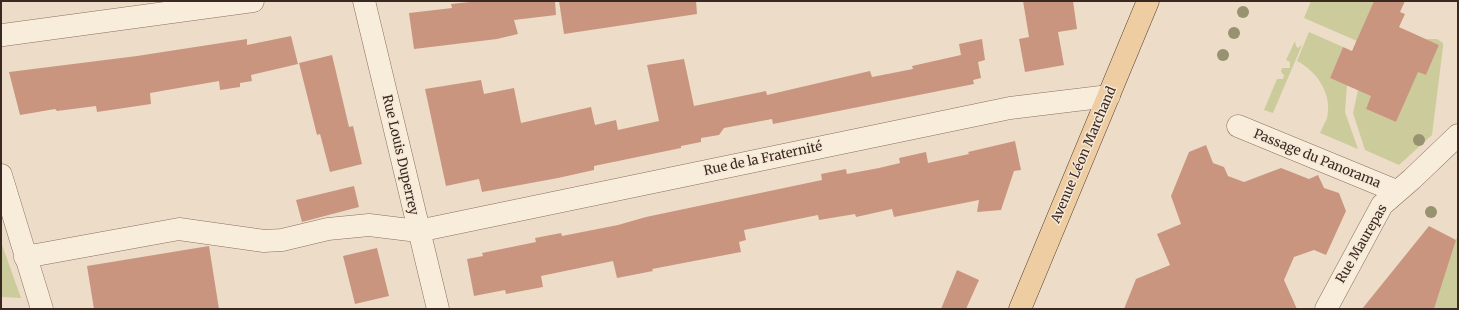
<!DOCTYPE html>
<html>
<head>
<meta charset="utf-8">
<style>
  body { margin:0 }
  #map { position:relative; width:1459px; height:310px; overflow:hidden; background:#edddc8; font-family:Merriweather,serif }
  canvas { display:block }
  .frame { position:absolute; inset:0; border:2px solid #3a2920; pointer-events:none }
</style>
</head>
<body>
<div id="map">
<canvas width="1459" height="310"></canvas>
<div class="frame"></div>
</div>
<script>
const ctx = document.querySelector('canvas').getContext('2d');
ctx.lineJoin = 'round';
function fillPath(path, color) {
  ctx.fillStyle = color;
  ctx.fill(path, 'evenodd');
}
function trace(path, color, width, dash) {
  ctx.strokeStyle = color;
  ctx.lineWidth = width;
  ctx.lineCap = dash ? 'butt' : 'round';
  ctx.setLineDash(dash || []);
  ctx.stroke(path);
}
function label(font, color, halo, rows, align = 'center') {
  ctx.font = font + ' Merriweather,serif';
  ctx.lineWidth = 3;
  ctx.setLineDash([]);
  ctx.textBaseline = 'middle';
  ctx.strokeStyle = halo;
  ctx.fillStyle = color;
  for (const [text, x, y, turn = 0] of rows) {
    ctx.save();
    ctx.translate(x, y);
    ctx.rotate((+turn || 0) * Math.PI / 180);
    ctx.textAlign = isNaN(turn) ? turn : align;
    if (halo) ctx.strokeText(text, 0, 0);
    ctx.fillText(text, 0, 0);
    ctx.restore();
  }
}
fillPath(new Path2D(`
  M1311,1h63l-17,40 -53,-23z
  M1309,32l34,15 -13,31 17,7 -2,27 13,37 -38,-16c2,-5 5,-10 7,-15 6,-23 -10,-47 -30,-57z
  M1425,39h12l6,4v4l-11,88 -33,30 -34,-15 -12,-37 5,-23 14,5 -6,14 30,13 21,-51 9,4 13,-30z
  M1295,41l1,5 2,2 4,-3 -29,68 -9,-3 13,-31h6l1,-4 -3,-3 1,-4h8v-6l-4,-2z
  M1458,235v74h-24l22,-69z
  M1,242l20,56 -20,-1z`), '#cbcb9c');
fillPath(new Path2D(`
  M479,1h76l1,14 -42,5 4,14 -21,5 -83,10 -5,-36 43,-5 -1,-4z
  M559,1h137l1,13 -133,20z
  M1023,1h50l4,28 -19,3 6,33 -39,7 -6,-33 10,-2z
  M1374,1h31l-5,11 5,2 -6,13 40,18 -13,30 -8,-3 -22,50 -30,-13 5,-13 -41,-18 13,-31 9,4z
  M291,36l7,28 -47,11 1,6 -12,2v4l-20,3 -1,-9 -69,12 1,11 -54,8 -1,-6 -39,5 -2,-2 -35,6 -11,-43 128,-16 110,-17v6z
  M982,39l3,21 -7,2 3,16 -8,2 1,4 -201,40 -1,-5 -48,9 -5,7 -18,3v4l-20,4v2l-87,18v4l-36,8 -76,14 -3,-13 -33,7 -21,-97 56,-9 3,14 30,-6 7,35 70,-16 4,18 21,-5 2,10 41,-9 -12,-56 37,-6 10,47 72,-15 1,4 103,-24 2,6 41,-8 -1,-3 49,-11 -2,-11z
  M332,55l17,72 4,-1 9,38 -32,8 -10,-38 -3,1 -18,-72z
  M1015,141l6,29 -7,1 -13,39 -24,2 2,-12 -85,17 -2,-8 -36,8 -1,-3 -36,6 -1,-5 -74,15 2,10 -7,2 2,10 -89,17 1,2 -36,7 -4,-17 -72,15 2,11 -37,7 -1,-4 -31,6 -7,-37 16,-3 -1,-3 54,-11 -1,-4 26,-5 1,3 56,-11 28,-8 176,-37 -1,-6 25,-5 1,5 32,-6 21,-5 -1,-5 27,-6 2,11 41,-9 -1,-2z
  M1206,145l7,18 11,4 4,9 16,6 37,-14 28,11 9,-4 6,13 15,5 7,18 -20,44 -12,-5 -20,7 -10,23 13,29h-173l12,-30 34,-14 -13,-31 24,-10 -10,-28 18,-44z
  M354,186l5,21 -57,15 -6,-22z
  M1429,226l27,14 -22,69h-72z
  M209,246l10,63h-125l-7,-43z
  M377,248l12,48 -34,8 -12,-48z
  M957,270l22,10 -13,29h-25z`), '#ca957f');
const minor = new Path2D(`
  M364,1l74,308
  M3,35l250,-34
  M1238,126l158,65
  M1,175l41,134
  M25,257l154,-28 85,12 18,-1 46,-11 41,-4 49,6 592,-123 99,-12
  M1326,309l56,-104 30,-26 46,-44`);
const major = new Path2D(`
  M1020,309l128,-308`);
trace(minor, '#896f5d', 23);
trace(major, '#573e31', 23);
trace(minor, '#f8ecdb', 22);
trace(major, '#eecda2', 22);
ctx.fillStyle = '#979270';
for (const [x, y] of [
  [1243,12],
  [1234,33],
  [1223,55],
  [1419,140],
  [1431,212]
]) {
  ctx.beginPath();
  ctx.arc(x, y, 6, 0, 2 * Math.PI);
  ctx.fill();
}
label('13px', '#3a2920', '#f5e8d7', [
  ["Rue Louis Duperrey",400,155,77],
  ["Avenue Léon Marchand",1084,155,-67],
  ["Rue de la Fraternité",763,159,-12],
  ["Passage du Panorama",1317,159,22],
  ["Rue Maurepas",1362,244,-60]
]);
</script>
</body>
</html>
